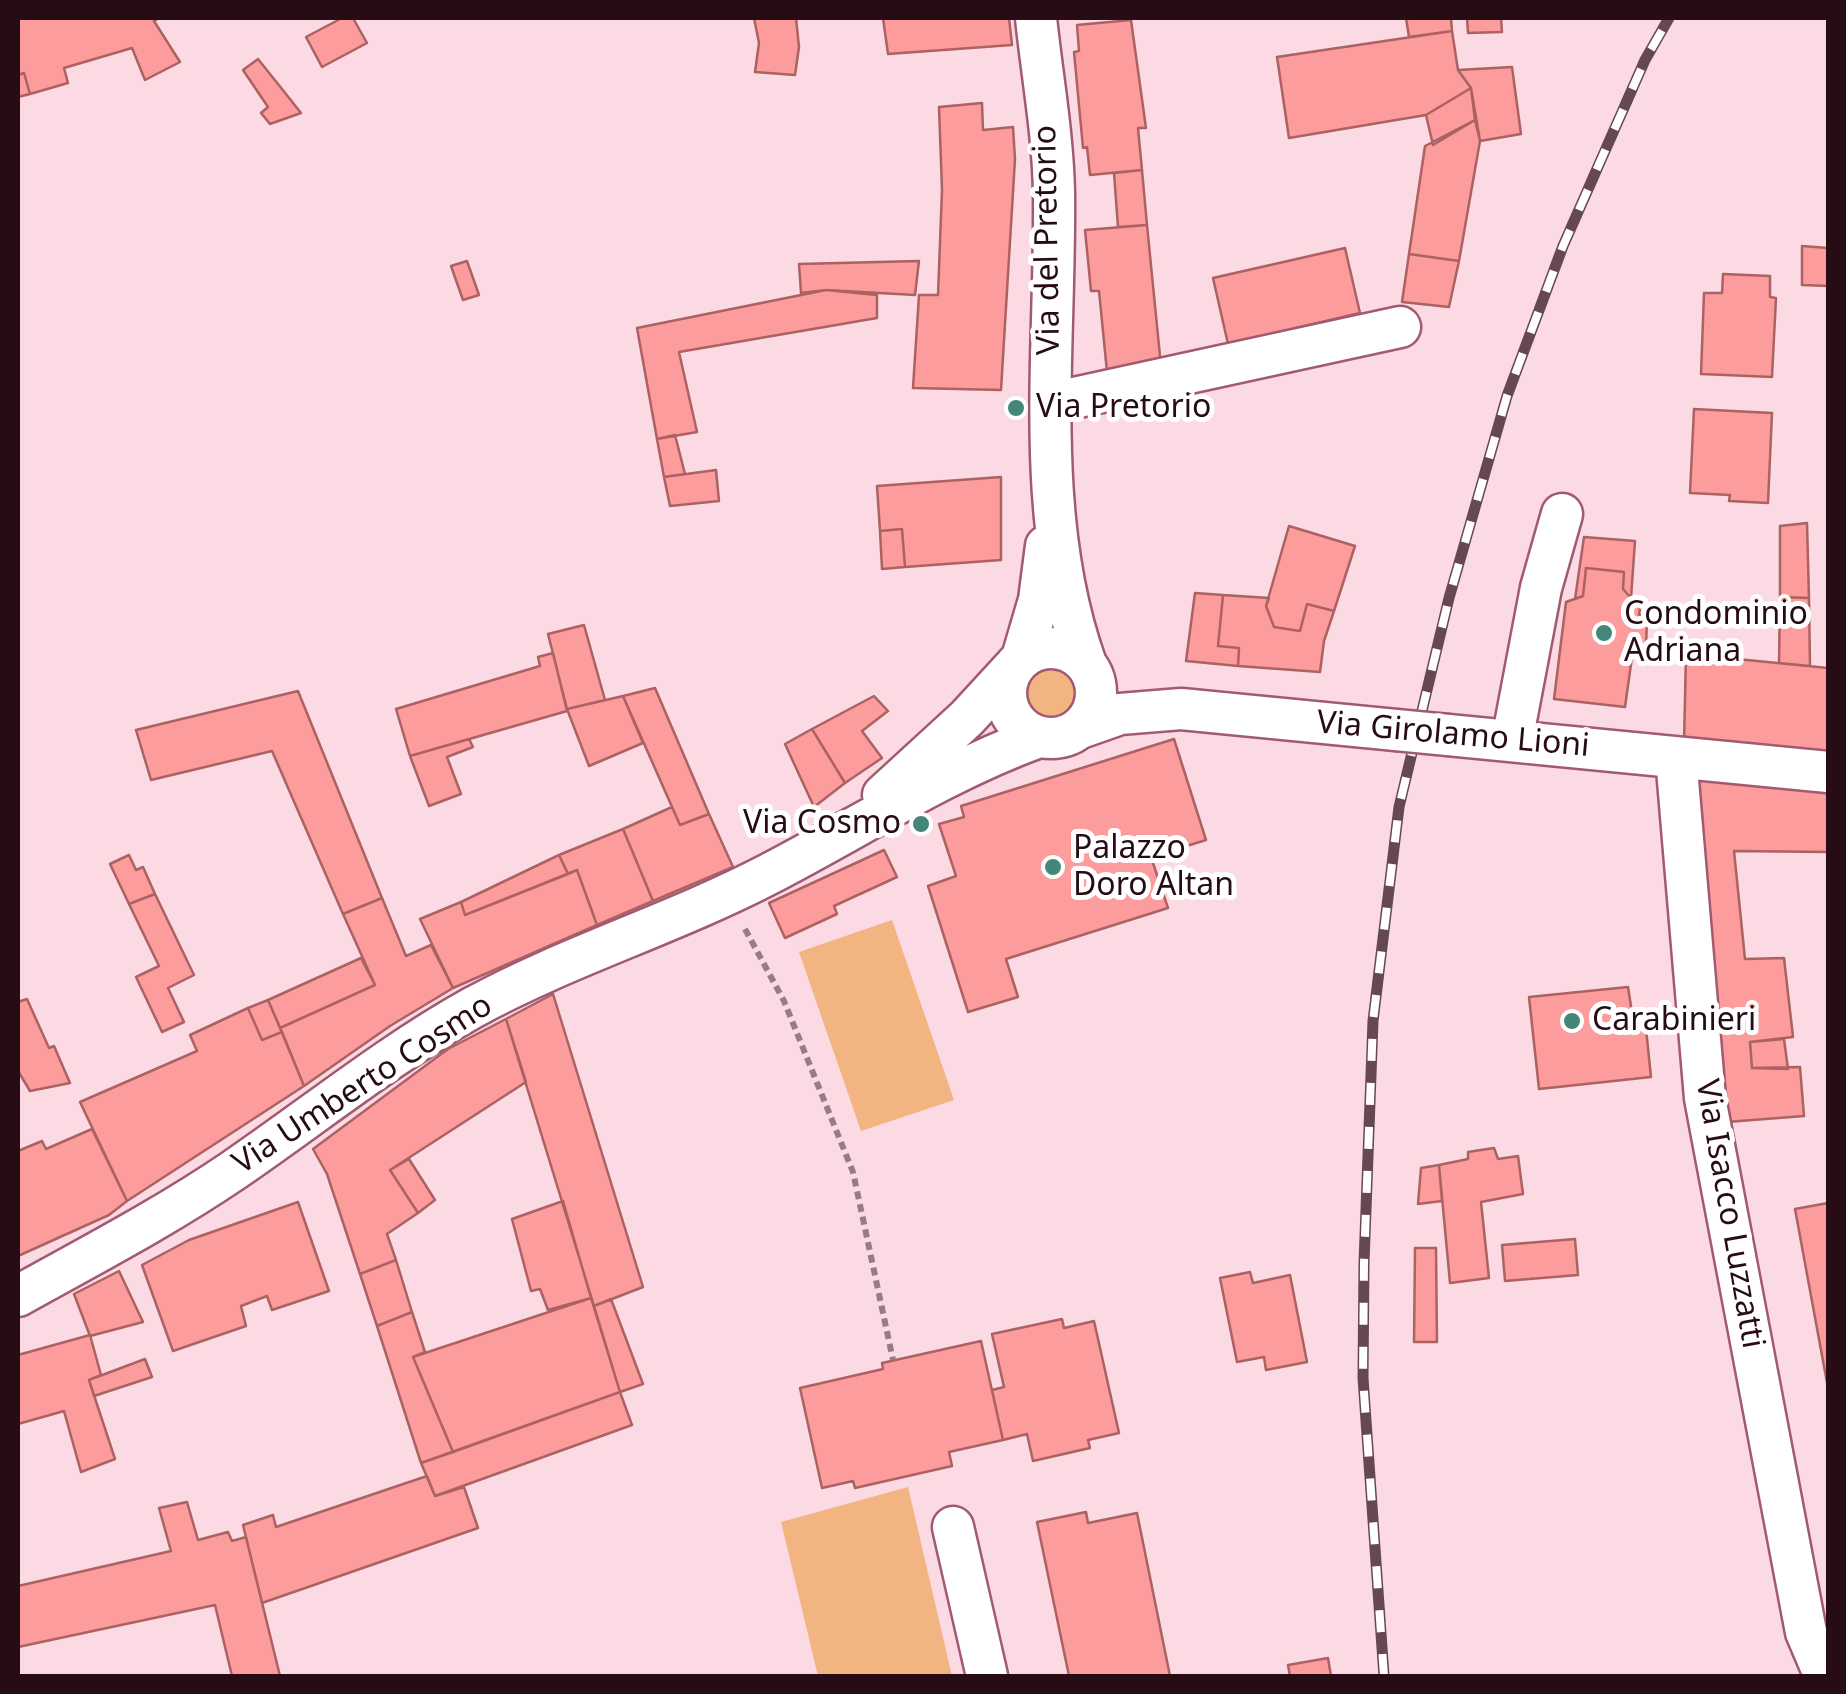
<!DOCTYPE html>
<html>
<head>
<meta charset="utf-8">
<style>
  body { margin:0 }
  #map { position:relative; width:1846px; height:1694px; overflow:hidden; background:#fbdae3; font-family:"Noto Sans",sans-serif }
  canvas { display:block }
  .frame { position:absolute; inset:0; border:20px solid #270b15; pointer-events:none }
</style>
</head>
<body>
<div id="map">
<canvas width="1846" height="1694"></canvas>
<div class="frame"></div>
</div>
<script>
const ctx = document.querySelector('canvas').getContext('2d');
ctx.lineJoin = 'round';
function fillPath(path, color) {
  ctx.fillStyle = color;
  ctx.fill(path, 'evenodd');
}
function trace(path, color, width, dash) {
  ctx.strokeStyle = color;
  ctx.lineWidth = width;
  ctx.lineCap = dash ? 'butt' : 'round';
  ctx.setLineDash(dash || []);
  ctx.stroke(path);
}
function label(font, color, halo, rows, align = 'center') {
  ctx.font = font + ' "Noto Sans",sans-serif';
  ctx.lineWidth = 10;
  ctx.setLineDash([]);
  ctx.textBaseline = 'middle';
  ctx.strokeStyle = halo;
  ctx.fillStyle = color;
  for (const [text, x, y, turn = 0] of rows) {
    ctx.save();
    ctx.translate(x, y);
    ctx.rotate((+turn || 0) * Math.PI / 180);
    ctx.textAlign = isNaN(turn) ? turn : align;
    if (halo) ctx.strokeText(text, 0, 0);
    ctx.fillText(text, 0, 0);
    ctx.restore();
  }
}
fillPath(new Path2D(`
  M1026 694a24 24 0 1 1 48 0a24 24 0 1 1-48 0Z
  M892,920l62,180 -93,31 -62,-179z
  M908,1487l44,189h-134l-37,-154z`), '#f2b481');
const building = new Path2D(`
  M18,18h141l-5,3 26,41 -35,18 -13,-32 -68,20 4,15 -38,11 -6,-21 -6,2z
  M342,18h11l14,25 -45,24 -16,-30z
  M754,18h42l3,29 -4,28 -40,-3 4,-29z
  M883,18h126l3,27 -124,9z
  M1406,18h45l1,13 -43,6z
  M1467,18h34l1,14 -34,1z
  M1131,20l15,108h-8l4,42 -52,5 -3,-28 -4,1 -9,-96 5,-1 -2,-26z
  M1452,31l6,39 13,18 -45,27 -137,23 -12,-81z
  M258,59l24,30 19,24 -31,11 -9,-11 7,-6 -25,-37z
  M1512,67l9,67 -41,7 -9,-53 -13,-18z
  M24,73l6,21 -12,3v-22z
  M1471,88l4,32 -42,25 -7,-30z
  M982,103l1,27 30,-3 2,32 -14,231 -88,-2 6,-93h19l4,-105 -3,-83z
  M1475,120l5,21 -21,120 -50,-7 16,-108z
  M1142,170l5,55 -29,2 -4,-54z
  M1147,225l14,141 -54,6 -8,-81h-8l-6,-61z
  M1802,246l26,2v38l-26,-1z
  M1345,248l15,65 -132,31 -15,-66z
  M1409,254l50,7 -10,46 -47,-5z
  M467,261l12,34 -16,5 -12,-34z
  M919,261l-4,34 -89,-5 -25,3 -2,-29z
  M1723,274l47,2v21l6,1 -4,79 -71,-3 3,-81h18z
  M826,290l51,5v23l-198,34 18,80 -40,7 -20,-111z
  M1694,409l78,4 -4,90 -39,-2 1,-6 -40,-2z
  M675,435l10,39 -21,3 -7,-38z
  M716,470l3,31 -49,5 -6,-29z
  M1001,477v83l-96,7 -3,-38 -22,2 -3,-45z
  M1807,523l2,75 -29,-1v-71z
  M1289,526l66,20 -21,65 -27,-7 -7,27 -26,-4 -8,-21z
  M902,529l3,38 -23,2 -2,-38z
  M1584,537l51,4 -4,57 -8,-9 1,-17 -38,-4 -3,28 -8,3z
  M1586,568l38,4 -1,17 17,19 -1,7 8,1 -1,35 -13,-1 -8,57 -71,-8 12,-97 17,-6z
  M1195,593l28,2 -5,51 21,2 -1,18 -52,-5z
  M1223,595l46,3 -3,8 8,21 26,4 7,-27 27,7 -10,30 -4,31 -82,-6 1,-18 -21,-2z
  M1780,597l29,1 1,68 -31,-3z
  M584,625l21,75 -38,9 -19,-75z
  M553,653l14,58 -157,45 -14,-47 144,-43 -2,-9z
  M1686,654l142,14v94l-144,-19z
  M655,688l54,126 -29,11 -57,-129z
  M298,691l84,207 -39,16 -71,-163 -121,29 -15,-50z
  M623,696l20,47 -54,23 -22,-57z
  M874,696l14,15 -26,20 20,27 -37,25 -33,-54z
  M812,729l33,54 -31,24 -29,-63z
  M469,739l4,8 -26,10 14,37 -32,12 -19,-50z
  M1174,739l32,101 -55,17 17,51 -162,51 12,38 -50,15 -40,-126 28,-10 -17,-52 25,-7 -3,-11z
  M1695,778l133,9v65l-94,-1 11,108 39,-1 9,79 -43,5 2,26 48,-1 4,49 -77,6z
  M672,807l8,18 29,-11 24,53 -80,34 -30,-72z
  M623,829l30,72 -56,24 -20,-55 -9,4 -9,-19z
  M884,850l13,27 -63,29 3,8 -52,24 -16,-35z
  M129,855l7,15 7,-3 12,27 -26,10 -19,-40z
  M559,855l9,19 -103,41 -4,-13z
  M577,870l20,55 -144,63 -33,-69 41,-17 4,13z
  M155,894l39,81 -26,13 16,34 -22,10 -26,-55 23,-11 -30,-62z
  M382,898l24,58 25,-11 22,43 -63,38 -86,60 -24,-58 95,-43 -32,-71z
  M361,958l14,27 -95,43 -12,-28z
  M1628,987l5,32h12l6,58 -112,12 -10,-92z
  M553,994l90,293 -49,19 -88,-287z
  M27,999l22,49 5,-2 16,37 -40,8 -12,-20v-69z
  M268,1000l14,32 -20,8 -14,-32z
  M248,1008l14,32 20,-8 22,54 -177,115 -47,-99 117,-51 -7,-16z
  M506,1019l20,63 -136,88 28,43 -31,21 9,26 -36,14 -33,-100 -14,-25 135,-100z
  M1784,1039l4,30 -36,-1 -2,-26z
  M92,1129l35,72 -18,14 -91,41v-105l24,-10 4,8z
  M1494,1148l4,11 20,-3 5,38 -42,8 8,76 -39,5 -11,-118 29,-6v-7z
  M409,1159l26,41 -17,13 -28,-43z
  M1439,1165l3,36 -24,3 3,-36z
  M563,1201l28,97 -43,12 -8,-21 -9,2 -19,-72z
  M298,1202l31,89 -57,19 -5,-14 -26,10 5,20 -73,25 -31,-86 47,-25z
  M1828,1203v185l-33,-179z
  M1575,1239l3,36 -73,6 -3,-36z
  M1415,1248h21l1,94h-23z
  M396,1260l16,52 -35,14 -17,-52z
  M119,1271l24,51 -53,14 -16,-42z
  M1250,1272l3,11 37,-8 17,87 -41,8 -2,-13 -27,5 -17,-84z
  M591,1298l29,94 -167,60 -40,-95z
  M611,1299l32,85 -23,8 -26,-86z
  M412,1312l13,40 -12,5 40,95 -32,11 -44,-137z
  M1062,1319l2,9 30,-7 25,112 -31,7 2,8 -57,13 -6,-27 -24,6 -11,-50 12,-3 -12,-53z
  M90,1335l11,40 -12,5 26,79 -34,13 -17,-61 -46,13v-69z
  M981,1341l22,99 -54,12 3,14 -97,22 -2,-7 -31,7 -22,-100 83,-19 -1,-6z
  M145,1359l7,18 -58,19 -5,-16z
  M620,1392l12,33 -197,71 -14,-33z
  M427,1476l8,20 29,-9 14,41 -216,75 -19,-78 30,-10 3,12z
  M187,1502l11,38 30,-8 4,9 14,-4 34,139h-48l-17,-71 -197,42v-61l153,-35 -12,-43z
  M1086,1512l2,11 49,-10 33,163h-101l-32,-154z
  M1328,1658l3,18h-41l-2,-11z`);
fillPath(building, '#fc9c9c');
trace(building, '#ac6162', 2.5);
const street = new Path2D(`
  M1036,18c6,57 17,117 18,175 2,155 -22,321 32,471
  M1051,403l349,-76
  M1006 693a45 45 0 1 1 90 0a45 45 0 1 1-90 0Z
  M1022,658l17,-58 7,-54
  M1080,728l40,-14 61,-5 215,21
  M1448,735l380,37
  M1512,741l29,-153 21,-74
  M1676,757l29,341 101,534 14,33
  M883,795l84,-77 46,-50
  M18,1296c72,-40 147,-79 216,-126 79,-54 154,-115 238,-162 95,-52 201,-84 297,-134 89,-46 176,-103 270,-137
  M953,1527l34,149`);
trace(street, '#a25a72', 45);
trace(new Path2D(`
  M745,929l39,72 69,171 40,188`), '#997b84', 6, [8, 5]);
trace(street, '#fff', 40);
const rail = new Path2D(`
  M1384,1676l-21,-298 1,-115 9,-242 26,-214 50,-209 58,-202 56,-150 82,-186 24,-42`);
trace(rail, '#664852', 11);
trace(rail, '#fff', 8, [22]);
const streetBridge = new Path2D(`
  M1396,730l52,5`);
trace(streetBridge, '#a25a72', 45, []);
trace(streetBridge, '#fff', 40);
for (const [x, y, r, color] of [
  [1016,408,10,"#44877a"],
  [1604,633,10,"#44877a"],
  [921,824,10,"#44877a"],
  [1053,867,10,"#44877a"],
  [1572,1021,10,"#44877a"]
]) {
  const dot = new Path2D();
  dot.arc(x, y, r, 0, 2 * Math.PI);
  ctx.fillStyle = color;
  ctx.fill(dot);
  trace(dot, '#fff', 4);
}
label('32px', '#270b15', '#fff', [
  ["Via del Pretorio",1048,240,-91],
  ["Via Girolamo Lioni",1453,735,5],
  ["Via Umberto Cosmo",363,1085,-33],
  ["Via Isacco Luzzatti",1729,1214,80]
]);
label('32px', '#270b15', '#fff', [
  ["Via Pretorio",1036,408],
  ["Condominio",1624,615],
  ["Adriana",1624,652],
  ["Via Cosmo",901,824,"right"],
  ["Palazzo",1073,849],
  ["Doro Altan",1073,886],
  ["Carabinieri",1592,1021]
], 'left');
</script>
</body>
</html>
